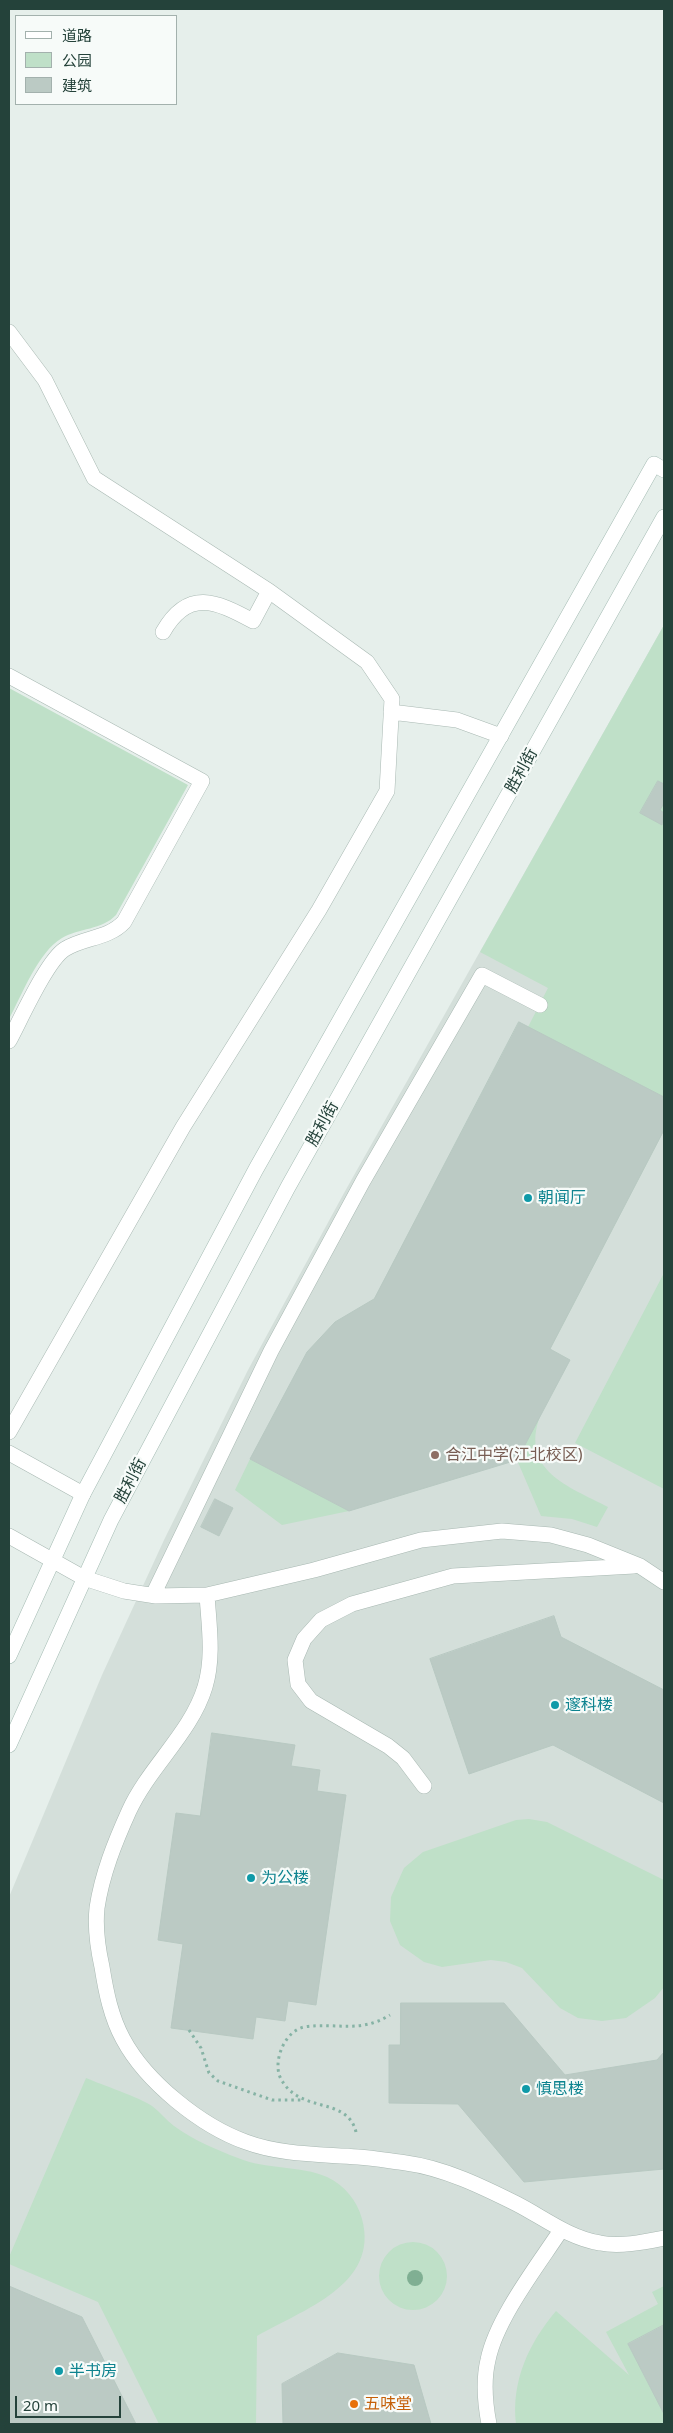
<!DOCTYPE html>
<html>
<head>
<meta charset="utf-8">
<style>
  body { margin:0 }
  #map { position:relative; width:673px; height:2433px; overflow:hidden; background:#e6efeb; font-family:"Noto Sans","Noto Sans SC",sans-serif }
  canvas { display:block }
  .frame { position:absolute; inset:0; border:10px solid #24423a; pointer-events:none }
  .legend { position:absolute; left:15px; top:15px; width:162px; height:90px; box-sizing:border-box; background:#f7fbf9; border:1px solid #a3b1ad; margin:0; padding:6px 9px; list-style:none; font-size:15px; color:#24423a }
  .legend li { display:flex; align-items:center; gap:10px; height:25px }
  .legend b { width:25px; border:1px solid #a3b1ad }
  .scale { position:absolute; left:15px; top:2396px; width:106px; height:22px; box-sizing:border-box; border:2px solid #24423a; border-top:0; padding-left:6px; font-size:15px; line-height:18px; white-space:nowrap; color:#24423a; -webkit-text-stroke:4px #f7fbf9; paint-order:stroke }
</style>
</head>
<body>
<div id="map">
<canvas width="673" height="2433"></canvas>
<div class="frame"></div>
<ul class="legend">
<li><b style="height:6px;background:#fff"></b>道路</li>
<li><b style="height:14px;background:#bfe0c8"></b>公园</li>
<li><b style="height:14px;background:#bbcac4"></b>建筑</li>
</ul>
<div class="scale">20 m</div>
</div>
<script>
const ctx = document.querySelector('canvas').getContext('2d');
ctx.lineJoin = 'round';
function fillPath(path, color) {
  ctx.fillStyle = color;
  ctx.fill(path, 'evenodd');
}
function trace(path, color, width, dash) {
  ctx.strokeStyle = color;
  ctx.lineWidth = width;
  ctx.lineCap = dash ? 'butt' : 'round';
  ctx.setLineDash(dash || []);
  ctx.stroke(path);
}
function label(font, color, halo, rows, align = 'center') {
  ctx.font = font + ' "Noto Sans","Noto Sans SC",sans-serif';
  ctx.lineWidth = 4.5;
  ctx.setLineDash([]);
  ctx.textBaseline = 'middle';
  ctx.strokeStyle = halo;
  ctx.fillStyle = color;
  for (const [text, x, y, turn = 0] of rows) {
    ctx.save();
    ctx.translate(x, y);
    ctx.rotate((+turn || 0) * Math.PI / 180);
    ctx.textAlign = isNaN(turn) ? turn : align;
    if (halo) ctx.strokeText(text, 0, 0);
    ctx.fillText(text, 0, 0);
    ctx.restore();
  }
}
fillPath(new Path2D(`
  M664,625v1799h-655v-527l93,-222 62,-135 84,-170 96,-177z`), '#d4dfda');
fillPath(new Path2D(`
  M664,625v505l-114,219 -159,-82 128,-245 9,5 20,-39 -68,-36z
  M9,688l179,97 -72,130c-14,15 -37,13 -54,23 -24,14 -40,57 -53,81z
  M664,1273v216l-89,-46z
  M540,1416c-20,55 28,70 68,91l-11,20 -25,-8 -31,-3 -24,-56z
  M250,1459l99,52 -67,14 -47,-35z
  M529,1819l18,3 117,58v107l-9,11 -29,20 -24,3 -24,-3 -18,-10 -38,-40 -16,-6 -15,-2 -49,7 -18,-5 -24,-17 -10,-24 1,-24 13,-29 19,-16 93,-32z
  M86,2078c16,7 53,19 66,28 8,6 14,14 22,20 19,14 43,24 64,32 28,12 62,7 89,19 17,8 30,23 35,42 18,66 -60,91 -105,117l-1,88h-97l-61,-122 -89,-38v-7z
  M379 2276a34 34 0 1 1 68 0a34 34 0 1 1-68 0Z
  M664,2286v39l-36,19 36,70v10h-148c-5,-43 13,-81 40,-113l73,64 -23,-43 52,-28 -6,-12z`), '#bfe0c8');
const building = new Path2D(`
  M658,781l6,3v19l-4,7 4,3 -2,12 -22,-12z
  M519,1022l145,75v33l-114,219 20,11 -53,100 -168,51 -99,-52 57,-107 28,-30 39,-23z
  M215,1499l18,9 -14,28 -18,-9z
  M554,1616l7,21 103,53v113l-111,-58 -84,29 -39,-115z
  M212,1733l83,12 -4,21 29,4 -3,21 29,4 -30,210 -28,-4 -3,20 -29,-4 -3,22 -82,-11 12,-84 -25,-4 18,-127 24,3z
  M401,2003h103l61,72 92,-15 7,-8v117l-140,13 -66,-78 -69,-1v-58h11z
  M9,2286l73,31 54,107h-127z
  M664,2325v89l-36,-70z
  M338,2353l76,12 17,59h-148l-1,-40z`);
fillPath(building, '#bbcac4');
trace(building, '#b8c9c2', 1);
const lane = new Path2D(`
  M9,332l36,48 49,98 175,113 98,71 25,37 -5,92 -68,119 -136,217 -174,305
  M163,632c25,-44 53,-31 90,-11l16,-30
  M9,676l193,105 -78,141c-16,17 -40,15 -59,27 -18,11 -45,72 -56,92
  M391,712l66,8 44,16
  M9,1453l74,41
  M9,1536l75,42 40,13 32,5 51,-1 107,-25 107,-30 81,-9 49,4 37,10 52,21 24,16
  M153,1595l118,-244 92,-170 119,-206 58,30
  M207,1595c2,31 7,62 -2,92 -14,46 -56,80 -76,124 -14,31 -27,63 -32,97 -2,19 1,41 5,59 4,25 9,50 21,72 23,43 78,87 123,103 35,13 74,12 112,15 16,1 32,4 48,6 38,5 77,24 111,41 27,14 52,34 83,39 20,4 44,-1 64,-5
  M424,1786l-21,-28 -15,-12 -77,-45 -13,-17 -3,-24 9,-21 17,-19 31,-16 101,-28 181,-10
  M489,2424c-4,-21 -6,-43 -1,-64 8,-41 50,-95 73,-130`);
const secondary = new Path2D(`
  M9,1656l74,-162 173,-325 398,-705 10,6
  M9,1745l102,-225 177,-333 376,-670`);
trace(lane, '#a8b8b2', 16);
trace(secondary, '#a4bbb3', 16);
trace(new Path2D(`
  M189,2030l12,18 8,25 9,8 54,19h29
  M356,2132c-9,-37 -58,-17 -76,-55 -7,-17 5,-46 24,-50 32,-5 55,7 86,-12`), '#86b3a5', 3, [2.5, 4]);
trace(lane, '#fff', 15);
trace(secondary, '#fff', 15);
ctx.fillStyle = '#80af93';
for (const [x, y] of [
  [415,2278]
]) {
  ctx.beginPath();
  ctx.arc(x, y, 8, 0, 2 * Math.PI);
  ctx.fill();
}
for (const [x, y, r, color] of [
  [528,1198,5,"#0f9aa8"],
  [435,1455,5,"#8d6e63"],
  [555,1705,5,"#0f9aa8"],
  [251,1878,5,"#0f9aa8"],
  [526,2089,5,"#0f9aa8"],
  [59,2371,5,"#0f9aa8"],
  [354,2404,5,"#e8710a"]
]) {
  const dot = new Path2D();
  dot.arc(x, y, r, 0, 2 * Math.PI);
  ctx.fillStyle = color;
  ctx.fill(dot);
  trace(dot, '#f7fbf9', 2);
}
label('16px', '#24423a', '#f7fbf9', [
  ["胜利街",522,771,-61],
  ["胜利街",323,1124,-61],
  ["胜利街",131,1481,-62]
]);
label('16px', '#0d838f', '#f7fbf9', [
  ["朝闻厅",538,1198],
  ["邃科楼",565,1705],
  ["为公楼",261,1878],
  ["慎思楼",536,2089],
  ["半书房",69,2371]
], 'left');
label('16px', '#785e54', '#f7fbf9', [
  ["合江中学(江北校区)",445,1455]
], 'left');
label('16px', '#c56008', '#f7fbf9', [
  ["五味堂",364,2404]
], 'left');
</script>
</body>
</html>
